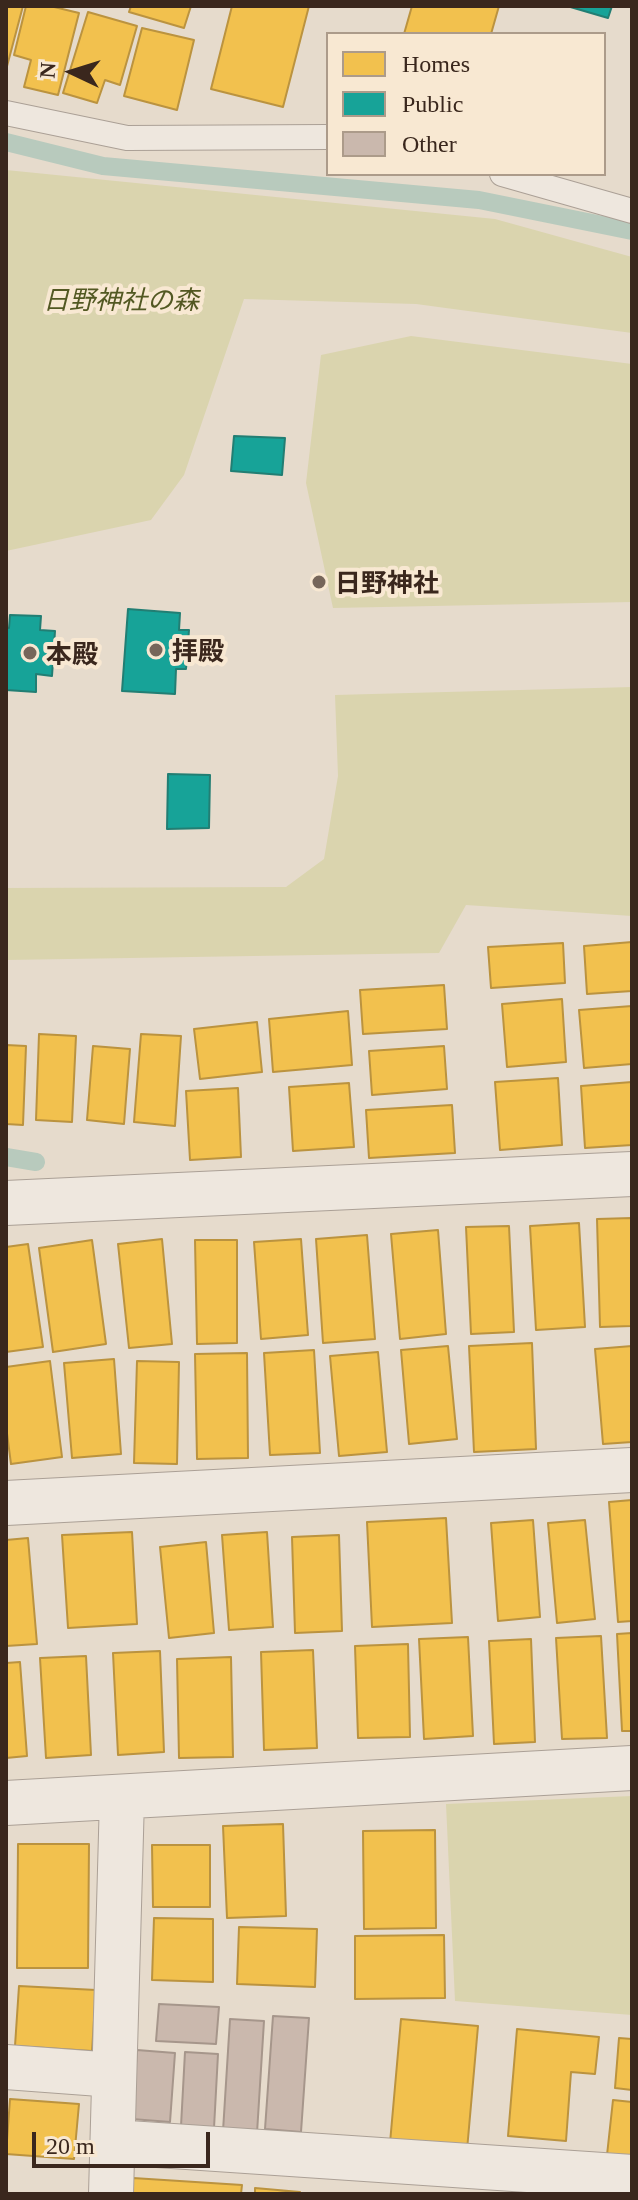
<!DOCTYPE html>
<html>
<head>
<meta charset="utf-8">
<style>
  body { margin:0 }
  #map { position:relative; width:638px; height:2200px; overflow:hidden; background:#e6dbcc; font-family:Georgia,serif }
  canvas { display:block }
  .frame { position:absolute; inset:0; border:8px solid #3a271d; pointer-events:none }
  .legend { position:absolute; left:326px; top:32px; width:280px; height:144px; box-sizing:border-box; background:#f8e8d2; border:2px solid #ac9b8a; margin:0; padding:10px 14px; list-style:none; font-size:24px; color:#3a271d }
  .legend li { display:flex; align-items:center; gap:16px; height:40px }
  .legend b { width:40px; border:2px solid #ac9b8a }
  .north { position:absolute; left:32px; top:32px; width:80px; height:80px; -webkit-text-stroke:6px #f8e8d2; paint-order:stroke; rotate:274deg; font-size:22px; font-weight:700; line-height:32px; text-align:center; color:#3a271d }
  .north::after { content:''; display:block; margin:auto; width:28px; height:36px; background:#3a271d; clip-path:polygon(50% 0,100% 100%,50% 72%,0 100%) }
  .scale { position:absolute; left:32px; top:2132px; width:178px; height:36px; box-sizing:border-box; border:4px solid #3a271d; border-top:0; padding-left:10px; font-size:24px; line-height:28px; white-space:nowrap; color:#3a271d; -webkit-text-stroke:6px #f8e8d2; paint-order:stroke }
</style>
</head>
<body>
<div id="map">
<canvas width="638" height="2200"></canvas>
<div class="frame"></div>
<ul class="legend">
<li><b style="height:22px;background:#f2c14e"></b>Homes</li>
<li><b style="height:22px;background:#17a398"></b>Public</li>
<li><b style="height:22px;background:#cab8ad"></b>Other</li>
</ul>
<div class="north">N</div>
<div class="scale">20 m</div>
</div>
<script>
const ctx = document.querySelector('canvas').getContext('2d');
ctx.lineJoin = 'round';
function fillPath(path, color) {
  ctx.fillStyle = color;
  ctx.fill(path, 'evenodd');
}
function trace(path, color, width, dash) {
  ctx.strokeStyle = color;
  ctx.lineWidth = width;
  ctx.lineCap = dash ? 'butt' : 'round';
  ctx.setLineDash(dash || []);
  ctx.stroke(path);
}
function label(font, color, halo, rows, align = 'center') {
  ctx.font = font + ' Georgia,"Noto Sans JP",serif';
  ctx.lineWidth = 8;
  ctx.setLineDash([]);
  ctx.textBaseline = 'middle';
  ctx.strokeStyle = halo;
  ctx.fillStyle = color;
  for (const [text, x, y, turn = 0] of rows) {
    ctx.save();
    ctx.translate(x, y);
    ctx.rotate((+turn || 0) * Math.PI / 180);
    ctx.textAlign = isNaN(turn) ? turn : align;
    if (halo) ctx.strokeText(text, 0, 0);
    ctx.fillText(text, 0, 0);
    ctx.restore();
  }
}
fillPath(new Path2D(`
  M6,170l489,49 137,38v76l-216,-29 -172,-5 -60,176 -33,45 -145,31z
  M411,336l221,28v238l-299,6 -27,-125 15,-128z
  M632,687v229l-166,-11 -27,48 -433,7v-72l280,-1 38,-28 14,-83 -3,-81z
  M632,1796v219l-177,-14 -9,-197z`), '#dad4ae');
const homes = new Path2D(`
  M6,6h17l-17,64z
  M26,6h24l29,7 -21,82 -34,-8 7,-27 -17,-5z
  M131,6h60l-7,22 -55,-16z
  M232,6h77l-26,101 -72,-18z
  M412,6h87l-8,28h-87z
  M88,12l49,14 -17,59 -15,-5 -8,23 -34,-10z
  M142,28l52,12 -17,70 -53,-14z
  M632,942v49l-45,3 -3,-48z
  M563,943l2,40 -74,5 -3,-41z
  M444,985l3,44 -84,5 -3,-44z
  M562,999l4,63 -59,5 -5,-63z
  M632,1006v58l-48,4 -5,-58z
  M348,1011l4,54 -79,7 -4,-53z
  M257,1022l5,50 -62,7 -6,-50z
  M39,1034l37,2 -4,86 -36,-2z
  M141,1034l40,2 -6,90 -41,-4z
  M6,1045l20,1 -3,79 -17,-1z
  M93,1046l37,3 -6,75 -37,-4z
  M444,1046l3,43 -75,6 -3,-44z
  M558,1078l4,67 -62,5 -5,-68z
  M632,1082v63l-47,3 -4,-62z
  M349,1083l5,64 -61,4 -4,-64z
  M238,1088l3,69 -51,3 -4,-69z
  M452,1105l3,48 -86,5 -3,-48z
  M632,1218v108l-32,1 -3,-108z
  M579,1223l6,104 -49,3 -6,-104z
  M509,1226l5,106 -43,2 -5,-107z
  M438,1230l8,104 -46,5 -9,-105z
  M367,1235l8,104 -52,4 -7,-104z
  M162,1239l10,105 -43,4 -11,-104z
  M301,1239l7,96 -47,4 -7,-97z
  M92,1240l14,104 -53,8 -14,-104z
  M195,1240h42v103l-40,1z
  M28,1244l15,103 -37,5v-105z
  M532,1343l4,106 -62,3 -5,-106z
  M448,1346l9,93 -48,5 -8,-94z
  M632,1346v96l-29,2 -8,-95z
  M314,1350l6,103 -50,2 -6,-102z
  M378,1352l9,100 -48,4 -9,-100z
  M247,1353l1,105 -51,1 -2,-105z
  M114,1359l7,95 -49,4 -8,-95z
  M50,1361l12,96 -51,7 -5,-38v-59z
  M137,1361l42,1 -2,102 -43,-1z
  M632,1500v121l-14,1 -9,-120z
  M446,1518l6,105 -80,4 -5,-105z
  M533,1520l7,97 -42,4 -7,-98z
  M585,1520l10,99 -38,4 -9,-100z
  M132,1532l5,92 -69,4 -6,-93z
  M267,1532l6,95 -44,3 -7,-95z
  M339,1535l3,96 -47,2 -3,-96z
  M28,1538l9,106 -31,2v-106z
  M206,1542l8,91 -45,5 -9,-91z
  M632,1633v98h-10l-5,-97z
  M601,1636l6,102 -45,1 -6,-101z
  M468,1637l5,99 -49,3 -5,-100z
  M531,1639l4,103 -41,2 -5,-103z
  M408,1644l2,93 -52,1 -3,-92z
  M313,1650l4,98 -53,2 -3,-98z
  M160,1651l4,101 -46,3 -5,-102z
  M86,1656l5,99 -45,3 -6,-100z
  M231,1657l2,100 -54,1 -2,-99z
  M20,1662l7,94 -21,2v-95z
  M283,1824l3,92 -59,2 -4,-92z
  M435,1830l1,98 -72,1 -1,-98z
  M18,1844h71l-1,124h-71z
  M152,1845h58v62h-57z
  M154,1918l59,1v63l-61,-2z
  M239,1927l78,2 -2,58 -78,-3z
  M444,1935l1,63 -90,1v-63z
  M19,1986l77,4 -4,61 -77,-5z
  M401,2019l77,7 -11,124 -77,-7z
  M517,2029l82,8 -4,37 -24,-2 -5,69 -58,-5z
  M619,2038l13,1v51l-17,-2z
  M10,2099l69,5 -5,55 -68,-5z
  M613,2100l19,2v55l-25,-2z
  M133,2178l109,7 -1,9h-109z
  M255,2188l45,4 -45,2z`);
fillPath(homes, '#f2c14e');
trace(homes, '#bb933f', 2);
const public = new Path2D(`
  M567,6h45l-4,12z
  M234,436l51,2 -3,37 -51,-4z
  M128,609l52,4 -1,17h10l-3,39h-10l-1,25 -53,-3z
  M10,615l31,1 -1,14 15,1 -3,45 -16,-2v18l-30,-2v-62h3z
  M168,774l42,1 -1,53 -42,1z`);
fillPath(public, '#17a398');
trace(public, '#227e73', 2);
trace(new Path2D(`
  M6,142l97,24 376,34 153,31
  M6,1157l30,5`), '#b8cabd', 18);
const building = new Path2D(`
  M159,2004l60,3 -3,37 -60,-3z
  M273,2016l36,2 -8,114 -36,-3z
  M230,2019l34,2 -7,112 -34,-2z
  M137,2050l38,3 -5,69 -38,-3z
  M185,2052l33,2 -4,74 -33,-2z`);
fillPath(building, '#cab8ad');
trace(building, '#a6968b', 2);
const lane = new Path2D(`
  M6,113l121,25 201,-1
  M502,174l130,37`);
const street = new Path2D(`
  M6,1203l626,-29
  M6,1503l626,-33
  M6,1803l626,-35
  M6,2067l108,8
  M113,2142l519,35
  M111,2194l11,-396`);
trace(lane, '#aba096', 26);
trace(street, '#aba096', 46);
trace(lane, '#eee7de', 24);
trace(street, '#eee7de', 44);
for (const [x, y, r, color] of [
  [319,582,8,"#76665a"],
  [156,650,8,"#76665a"],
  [30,653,8,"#76665a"]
]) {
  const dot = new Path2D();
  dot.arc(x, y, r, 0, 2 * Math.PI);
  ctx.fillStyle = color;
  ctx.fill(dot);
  trace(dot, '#f8e8d2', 3);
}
label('italic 26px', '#525822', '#f8e8d2', [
  ["日野神社の森",121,299]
]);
label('bold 26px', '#3a271d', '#f8e8d2', [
  ["日野神社",335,582],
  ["拝殿",172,650],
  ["本殿",46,653]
], 'left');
</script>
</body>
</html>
